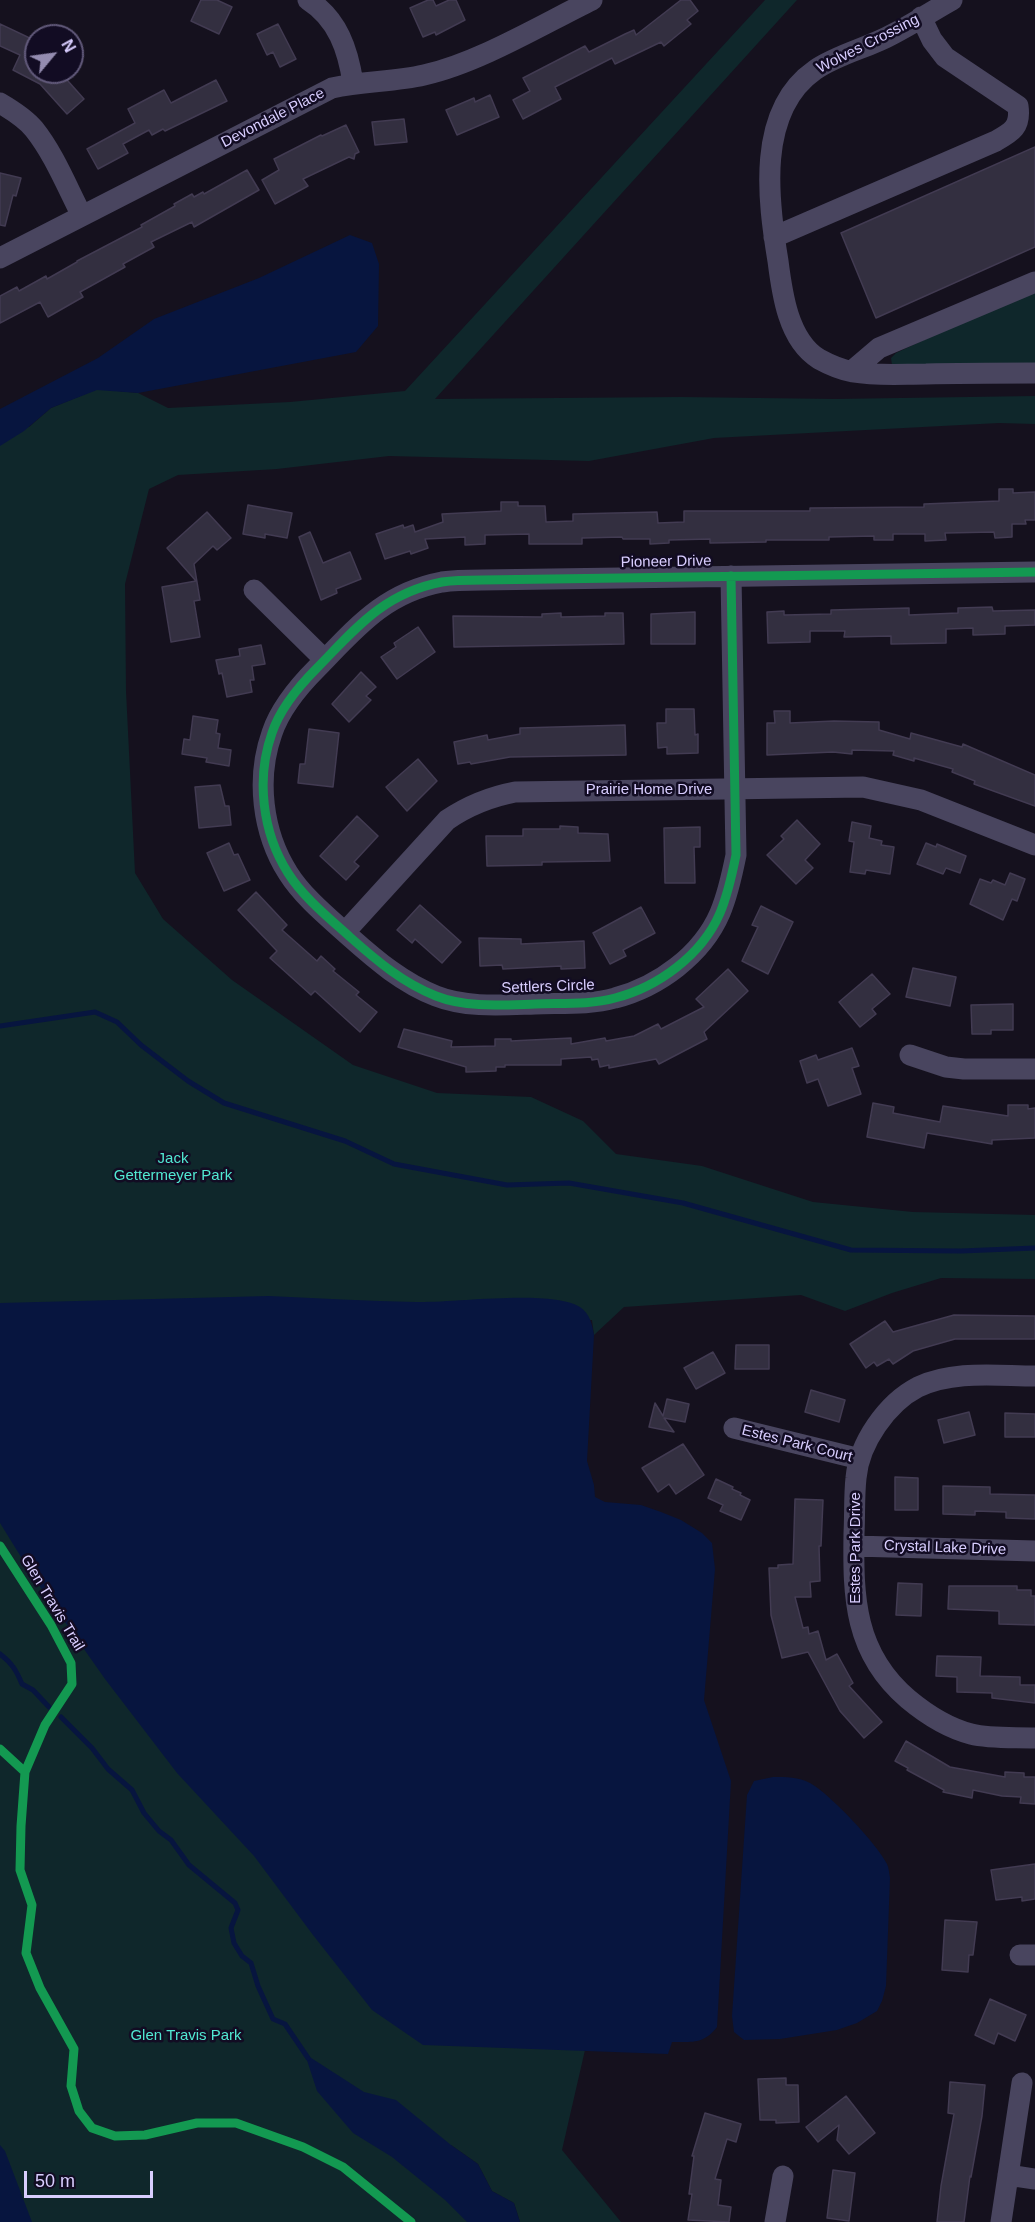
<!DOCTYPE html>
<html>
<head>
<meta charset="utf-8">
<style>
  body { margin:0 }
  #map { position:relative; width:1035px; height:2222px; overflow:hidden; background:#15111e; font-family:Helvetica,sans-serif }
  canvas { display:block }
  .north { position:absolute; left:24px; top:24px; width:60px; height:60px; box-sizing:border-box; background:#120c23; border:2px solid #625a7b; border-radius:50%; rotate:61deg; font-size:16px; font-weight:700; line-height:24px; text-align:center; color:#d9ceff }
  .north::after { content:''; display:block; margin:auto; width:21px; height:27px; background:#948cb0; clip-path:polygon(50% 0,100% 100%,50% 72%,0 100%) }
  .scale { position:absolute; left:24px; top:2171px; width:129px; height:27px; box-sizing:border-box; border:3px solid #d9ceff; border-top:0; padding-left:8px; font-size:18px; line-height:21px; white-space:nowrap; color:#d9ceff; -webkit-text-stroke:4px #120c23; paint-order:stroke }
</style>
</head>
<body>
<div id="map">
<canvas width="1035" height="2222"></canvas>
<div class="north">N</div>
<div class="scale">50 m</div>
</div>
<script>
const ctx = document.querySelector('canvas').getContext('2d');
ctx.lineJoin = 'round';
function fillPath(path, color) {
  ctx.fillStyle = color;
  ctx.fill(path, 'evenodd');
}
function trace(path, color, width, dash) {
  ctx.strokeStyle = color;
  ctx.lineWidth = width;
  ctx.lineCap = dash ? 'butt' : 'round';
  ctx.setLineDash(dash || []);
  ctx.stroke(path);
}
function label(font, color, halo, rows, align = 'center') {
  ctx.font = font + ' Helvetica,sans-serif';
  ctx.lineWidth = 5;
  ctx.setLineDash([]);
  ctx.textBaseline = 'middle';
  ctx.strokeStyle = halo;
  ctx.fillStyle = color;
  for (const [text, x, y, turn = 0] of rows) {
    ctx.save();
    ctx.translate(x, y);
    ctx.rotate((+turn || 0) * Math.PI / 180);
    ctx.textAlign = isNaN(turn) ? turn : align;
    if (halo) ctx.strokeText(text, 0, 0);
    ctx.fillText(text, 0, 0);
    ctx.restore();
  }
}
fillPath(new Path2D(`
  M765,0h32l-362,399 246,-2 154,2 200,-3v28l-36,-1 -285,15 -125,23 -200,-5 -112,13 -99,6 -29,14 -24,95 1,107 9,182 28,46 69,61 121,85 84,28 94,4 52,24 33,33 86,12 111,36 100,10 122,3v64l-94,-1 -49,15 -47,18 -44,-16 -177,12 -30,28 -2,-15 -592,22v-914l29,-1 22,-19 46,-19 41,4 30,15 122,-6 115,-11z
  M1035,288v77h-143l-1,-7 5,-5z
  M0,1461l423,583 162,6 -23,100 59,72h-101l-6,-19 -22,-12 -14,-27 -27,-19 38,77h-489z`), '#0f272b');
fillPath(new Path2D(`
  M350,235l22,8 7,21 -1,62 -22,26 -218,41 -41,-3 -46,18 -27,23 -24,15v-37l98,-51 56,-39 105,-41z
  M269,1296c49,2 98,5 147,6 38,1 135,-13 164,5 10,7 12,17 14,28l-7,126 7,24 1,12 10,5 36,3 20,7 20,8 21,13 10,10 3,26 -11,131 27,81 -14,246c-13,17 -24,15 -45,15l-4,12 -245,-9 -51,-35 -59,-75 -59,-79 -77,-83 -72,-94 -71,-101 -34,-55v-220z
  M773,1777c13,0 26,0 37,6 20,11 67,61 77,81 2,4 2,9 3,14l-4,108 -4,15 -5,10 -20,12 -20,7 -57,9 -36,1 -10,-8 -2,-16 15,-221 7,-14z
  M305,2054l59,38 32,8 55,45 27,19 14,27 22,12 6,19h-53l-22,-22 -53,-43 -39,-24 -36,-42z
  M0,2145l5,6 27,71h-32z`), '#07153f');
trace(new Path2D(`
  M0,1026l95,-14 22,10 24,23 47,36 36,22 121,38 49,23 113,21 62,-2 114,20 168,47 110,1 74,-3
  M0,1654c12,9 16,16 22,30l11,6 16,17
  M61,1717l31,31 16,21 24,21 12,23 15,18 12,9 18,25 46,38 3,7 -7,18 3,15 8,13 9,7 7,23 15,33 12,5 23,34`), '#07153f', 5);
const building = new Path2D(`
  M201,0h16l15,7 -13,27 -28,-13z
  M428,0h5l3,6 13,-6h7l9,20 -29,15 -1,-3 -12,5 -13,-29z
  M681,0h9l8,11 -11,9 4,4 -27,22 -3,-4 -46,22 -3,-6 -57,29 6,12 -38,20 -10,-19 17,-9 -7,-13 62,-32 4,6 36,-18 9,-4 2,5z
  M0,24l36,17v31h24l24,27 -17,15 -27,-30 -27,-14 7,-15 -20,-9z
  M278,24l18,35 -16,8 -7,-15 -6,3 -10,-21z
  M216,80l11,21 -62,30 -2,-2 -11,6 -3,-5 -26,14 5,9 -30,16 -11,-20 48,-26 -7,-14 36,-19 7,13z
  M490,95l9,22 -42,18 -11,-25 28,-12 1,4z
  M404,119l3,23 -32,3 -3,-23z
  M346,125l13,27 -4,2 -1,5 -5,-2 -46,22 5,7 -33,18 -13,-24 17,-10 -5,-11 47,-24 1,1z
  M1035,147v100l-159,71 -35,-85z
  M247,170l12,20 -65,37 -2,-5 -41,20 3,5 -31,17 2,3 -45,25 3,5 -35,20 -8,-15 -40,21v-27l17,-9 2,4 27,-15 1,3 30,-17v-1l65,-34 -1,-2 34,-19 -1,-2 18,-10 2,3 9,-5 1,2z
  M0,173l21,5 -5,18 -3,-1 -8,31 -5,-1z
  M999,489h14v4l22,-1v28h-10l1,4h-14v13l-17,1 -1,-6 -49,1 1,7 -21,1v-7h-32v6h-19v-4l-45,1v3h-63v2l-56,1v-4l-41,1v3l-19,1v-5h-27l-1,-2 -40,1v6h-53v-10l-44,1v9l-20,1v-8l-40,2 3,9 -17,6 -1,-3 -25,8 -9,-25 27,-9 1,3 9,-3 2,7 28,-10 -1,-8 59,-3v-9h17v4h27l1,16 27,-1v-7l84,-2 1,11 26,-1v-11h126v-3l114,-1v-3l75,-3z
  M248,505l44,8 -5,25 -22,-4v4l-22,-4z
  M207,512l24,26 -14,12 -4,-4 -19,18 6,36 -6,1 6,36 -29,5 -9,-55 34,-6 -29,-33z
  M310,532l13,31 27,-11 11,27 -25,10 1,4 -16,7 -22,-63z
  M992,607l1,4 42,-1v15l-30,1v8l-32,1v-7l-27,1v14l-55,1v-8l-47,1 1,-6h-35v11l-42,1 -1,-31 17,-1v4l47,-1v-4l78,-2v7l49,-2v-5z
  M695,612v32h-44v-30z
  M561,613v4l44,-1v-3h18l1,31 -170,3 -1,-31 89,1v-3z
  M418,627l17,25 -38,27 -16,-22 15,-10 -2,-4z
  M261,645l4,19 -13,2 2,14h-4l2,12 -25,5 -5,-24 -3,1 -3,-14 24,-4 -1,-7z
  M361,672l15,15 -10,9 5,4 -22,22 -17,-18z
  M666,709h28l1,26 3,-1v19l-31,1v-7l-9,1 -1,-25h9z
  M774,711h16v12l44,-2 45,1v8l31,9 1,-6 51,14 1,-3 72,31v31l-61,-22 1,-3 -23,-9 1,-3 -39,-11v3l-21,-6 1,-4 -42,-1v4l-19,-2 -66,3v-32h8z
  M193,716l25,4 -2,13 4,1 -2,14 13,2 -2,16 -23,-4 1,-4 -25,-4 2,-15 6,1z
  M625,725l1,30 -116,2 -39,7 -1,-2 -12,2 -4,-22 33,-7 1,5 32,-6v-6z
  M309,729l30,4 -6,54 -35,-4 2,-19h5z
  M418,759l19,22 -30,30 -21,-24z
  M220,785l5,21h4l2,19 -32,3 -4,-41z
  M357,816l21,20 -24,26 5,4 -13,14 -26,-24z
  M797,820l23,24 -15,16 8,8 -17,16 -29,-29 17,-16 -3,-3z
  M852,822l19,4 -2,12 13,3 -1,4 13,2 -4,27 -24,-4 -1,4 -15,-2 4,-30 -5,-1z
  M560,826l18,1v6l30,1 2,27 -68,1v3l-55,1 -1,-30h37v-7h37z
  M700,827v20h-6l1,36h-30l-1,-55z
  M229,843l5,12 4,-1 12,26 -26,11 -17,-38z
  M926,843l10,4 1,-3 29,12 -6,17 -14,-5 -3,6 -26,-10z
  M1010,873l15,6 -8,22 -5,-2 -9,21 -33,-16 10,-25 11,4 2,-3 12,5z
  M256,892l31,33 -5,5 35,31 4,-5 14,13 -2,2 26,21 -3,3 21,17 -17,20 -45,-41 -4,4 -41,-37 7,-7 -39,-41z
  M420,905l41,37 -19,21 -27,-24 -3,4 -15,-13z
  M761,906l32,16 -25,52 -26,-13 16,-34 -6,-2z
  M641,907l14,26 -32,17 3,6 -16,8 -17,-31z
  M479,938l42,1v5l63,-3 1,27 -24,1v-3l-58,3 -1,-4 -22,1z
  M913,968l43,9 -6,29 -44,-9z
  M728,969l20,22 -44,41 3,7 -48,25 -3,-5 -47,9v-3l-9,2 -2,-8 -6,1 -1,-3 -30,2v6h-56v2h-9v4l-30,1v-5l-68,-20 6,-18 48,12 -1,6 44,-1v-7h16v2l60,-3v6l34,-6 1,3 28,-5 24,-12 3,5 43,-22 -8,-8z
  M872,974l18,20 -18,15 4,5 -16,13 -21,-25z
  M1013,1004v26h-22v4h-19l-1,-29z
  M852,1048l7,18 -7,2 9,26 -33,12 -10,-27 -11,4 -7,-22 16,-6 2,5z
  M873,1103l21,4 -1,6 47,9 3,-16 65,10v-11h20v4l7,-1v30l-43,2v4l-65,-11 -3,15 -57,-11z
  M954,1315l81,1v23h-80l-42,12 -20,13 -4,-5 -12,7 -3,-4 -8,6 -16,-24 35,-23 8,11z
  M736,1345h33v24h-34z
  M713,1352l12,21 -29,16 -12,-21z
  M811,1390l34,10 -6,22 -34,-10z
  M667,1399l22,5 -4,18 -21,-4 10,14 -25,-5 6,-24 8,13z
  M969,1412l6,23 -31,8 -6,-23z
  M1005,1413l30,1v23h-30z
  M683,1444l21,31 -28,19 -7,-10 -11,8 -16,-24z
  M895,1477l23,1v32h-23z
  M716,1479l17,8 -1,2 9,4 -1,2 10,5 -9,20 -21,-9 3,-6 -15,-7z
  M943,1486l47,1v7l45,1v24l-29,-1v-6l-31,-1v4l-32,-1z
  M795,1499l28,1 -2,46h-2l1,35 -10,1 1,15h-16l8,31 5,-1 1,7 9,-3 8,29 11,-6 16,29 -4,3 33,36 -18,16 -24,-27 -32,-59 -26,6 -11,-43 -2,-47h9v-3l15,-1z
  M898,1583l24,1 -1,32 -25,-1z
  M949,1586h68v4h14v6h4v29l-36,-1v-13l-51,-2z
  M937,1656l44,1 -1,19 40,1v8h15v18l-43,-5v-5l-35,-1v-15l-21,-1z
  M906,1741l44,26 55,10v-5l19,1v4h11v27l-15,-1 1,-6 -19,-1 -29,-6 -1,8 -29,-6 1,-2 -37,-20 1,-2 -13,-7z
  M1035,1864v35l-13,2v-4l-26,3 -5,-30z
  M945,1920l32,2 -4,33h-4l-1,17 -26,-2z
  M990,1999l36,16 -11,26 -17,-8 -4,11 -19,-9z
  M786,2078v7h12l1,37 -23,1v-3h-16l-2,-41z
  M950,2082l35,3 -3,31 -11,61 -1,-1 -6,46h-27l4,-36 13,-72 -6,-1z
  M846,2096l29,37 -26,21 -12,-14 2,-15 -21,17 -12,-15z
  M705,2113l36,11 -5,18 -9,-3 -12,40 6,1 -3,25 13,2 -2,15 -41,-2 4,-26h-3l5,-38h-2z
  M833,2170l22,3 -6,48 -22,-3z`);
fillPath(building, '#332f40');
trace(building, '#423b52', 1.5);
trace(new Path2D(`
  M308,0c30,19 40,50 45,83
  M952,0c-20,11 -39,24 -59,34 -25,14 -55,20 -78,36 -59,41 -47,131 -37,191 4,32 10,79 41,98 9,5 24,11 34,13 23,4 49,2 73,2 36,-1 73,-1 109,-1
  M0,103c12,7 25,15 34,26 20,25 33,58 48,87
  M774,237l222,-96c16,-9 25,-14 22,-35l-73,-49 -13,-17 -11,-23
  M0,258l332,-170c31,-7 62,-6 92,-13 54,-12 117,-50 168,-75
  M852,371l27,-23 156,-66
  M731,576l5,279c-4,20 -8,39 -16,58 -18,42 -62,74 -105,85 -25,7 -54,5 -80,6 -32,1 -69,4 -99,-8 -33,-13 -59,-35 -86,-59 -21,-19 -47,-40 -62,-64 -26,-41 -32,-95 -16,-140 8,-24 27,-47 45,-65 39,-40 67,-75 125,-86 13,-2 27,-2 40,-2l553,-8
  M254,590l71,70
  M345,932l102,-112c22,-15 42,-23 68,-28l348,-5 58,13 114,45
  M910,1055l36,12 18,2h71
  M1035,1376c-38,0 -81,-6 -117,11 -31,16 -59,56 -62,91 -2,18 -1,37 -2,55 -1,64 0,120 54,166 18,15 40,29 63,35 20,5 44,3 64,4
  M734,1428l126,31
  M854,1546l181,5
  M1020,1955h15
  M1008,2175l27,4
  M775,2222l8,-46
  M1001,2222l21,-139`), '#49455f', 21);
trace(new Path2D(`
  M731,576l5,279c-4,20 -8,39 -16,58 -18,42 -62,74 -105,85 -25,7 -54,5 -80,6 -32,1 -69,4 -99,-8 -33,-13 -59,-35 -86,-59 -21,-19 -47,-40 -62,-64 -26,-41 -32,-95 -16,-140 8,-24 27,-47 45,-65 39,-40 67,-75 125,-86 13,-2 27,-2 40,-2l553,-8
  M0,1546l51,79 20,38 1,21 -27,41 -20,47
  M0,1749l25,23 -4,54 -1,44 12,35 -6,48 14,35 34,61 -3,37 8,25 13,17 23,8 30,-1 52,-12h39l67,24 40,20 68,55`), '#139951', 9);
label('15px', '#d9ceff', '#120c23', [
  ["Wolves Crossing",868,44,-27],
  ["Devondale Place",273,118,-27],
  ["Pioneer Drive",666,562,-1],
  ["Prairie Home Drive",649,790],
  ["Settlers Circle",548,987,-2],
  ["Estes Park Court",797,1444,14],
  ["Estes Park Drive",856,1548,-90],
  ["Crystal Lake Drive",945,1548,2],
  ["Glen Travis Trail",52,1603,59]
]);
label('15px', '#51e8d2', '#120c23', [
  ["Jack",173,1159],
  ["Gettermeyer Park",173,1176],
  ["Glen Travis Park",186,2036]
]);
</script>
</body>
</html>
